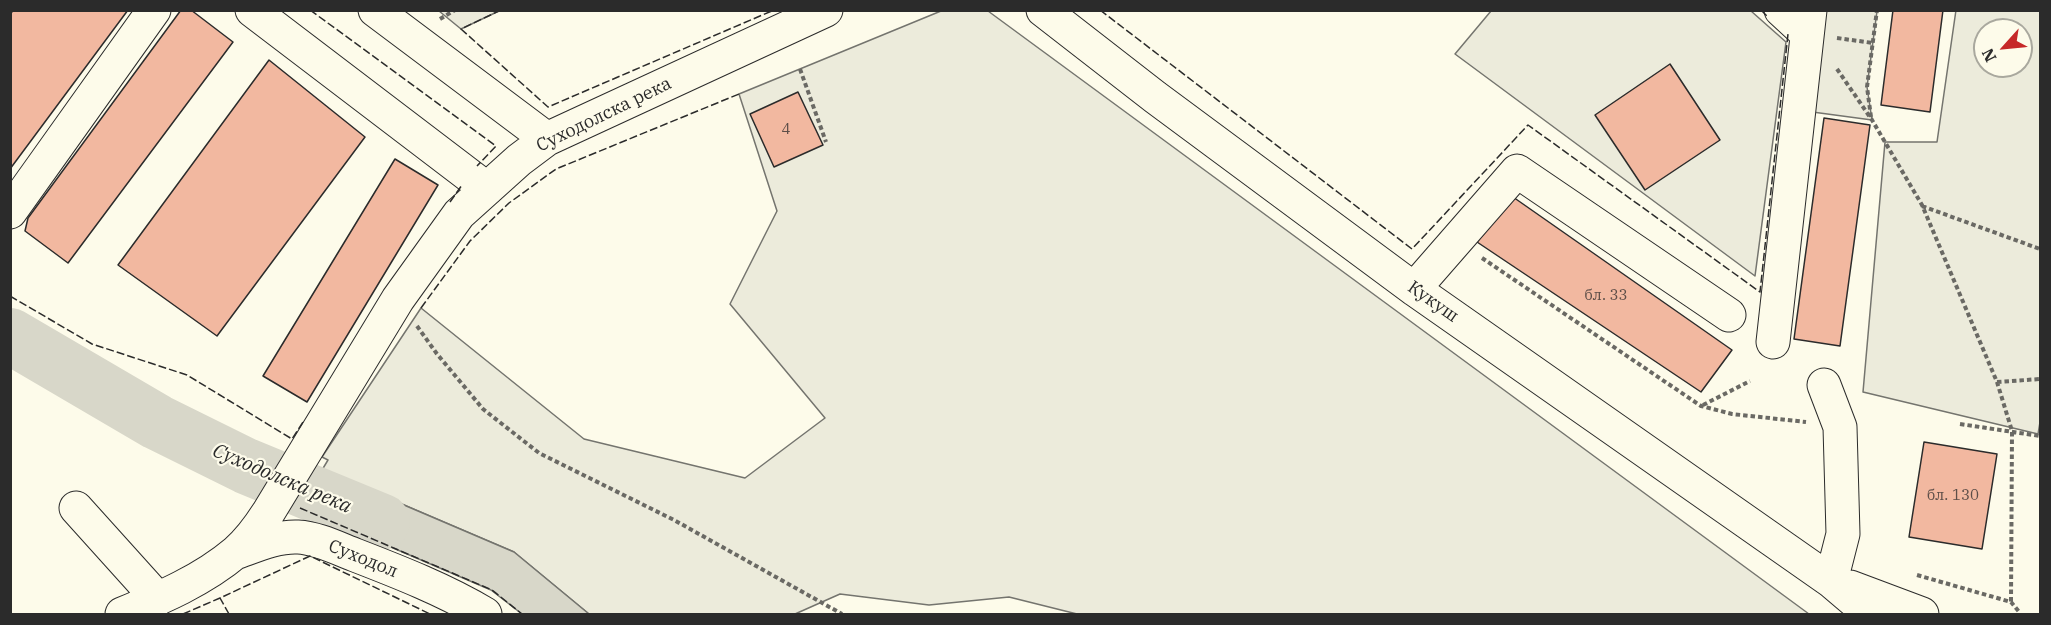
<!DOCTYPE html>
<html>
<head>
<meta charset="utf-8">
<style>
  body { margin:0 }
  #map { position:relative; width:2051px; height:625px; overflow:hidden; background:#fdfbea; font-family:"IBM Plex Serif",serif }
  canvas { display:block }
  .frame { position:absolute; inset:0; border:12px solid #2b2b2b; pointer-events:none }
  .north { position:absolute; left:1973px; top:18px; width:60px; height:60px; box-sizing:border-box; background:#fdfbea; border:2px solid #a9a89e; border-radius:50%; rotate:243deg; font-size:16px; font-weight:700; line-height:24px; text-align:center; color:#2b2b2b }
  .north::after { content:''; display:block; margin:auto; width:21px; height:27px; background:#c62828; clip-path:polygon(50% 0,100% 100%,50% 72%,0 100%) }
</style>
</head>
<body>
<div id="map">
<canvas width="2051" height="625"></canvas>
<div class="frame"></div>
<div class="north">N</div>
</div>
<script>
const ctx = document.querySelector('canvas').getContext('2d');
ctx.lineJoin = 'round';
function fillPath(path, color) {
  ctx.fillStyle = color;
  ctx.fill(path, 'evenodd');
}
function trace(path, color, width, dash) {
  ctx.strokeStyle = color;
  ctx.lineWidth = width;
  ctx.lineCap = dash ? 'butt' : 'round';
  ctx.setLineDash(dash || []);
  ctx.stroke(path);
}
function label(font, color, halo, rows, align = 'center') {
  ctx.font = font + ' "IBM Plex Serif",serif';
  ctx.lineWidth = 4.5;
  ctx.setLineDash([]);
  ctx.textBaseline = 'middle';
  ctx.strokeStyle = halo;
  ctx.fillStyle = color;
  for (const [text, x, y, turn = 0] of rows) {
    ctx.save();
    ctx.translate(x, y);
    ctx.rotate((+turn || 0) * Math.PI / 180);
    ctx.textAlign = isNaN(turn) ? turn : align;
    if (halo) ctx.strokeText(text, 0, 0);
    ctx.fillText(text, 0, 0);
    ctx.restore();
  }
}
const green = new Path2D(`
  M1956,10l84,1v411l-2,12 -175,-42 22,-250h52zM1985,30h36v36h-36z
  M439,11h60l-38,18z
  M941,11h47l821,603h-732l-68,-17 -80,8 -89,-11 -45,20h-206l-75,-62 -192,-82 6,-10 -6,-3 99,-149 163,131 161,39 80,-60 -95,-114 47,-93 -38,-117z
  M1491,11h260l35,31 -31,234 -300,-222z
  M1818,11h59l-10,76 5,33 -67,-9z`);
fillPath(green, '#ecebdb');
trace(green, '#74746e', 1.5);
const water = new Path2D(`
  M322,470l192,82 75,62h-67l-31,-24 -191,-82z`);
fillPath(water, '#d8d7c9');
trace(water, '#74746e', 1.5);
trace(new Path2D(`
  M10,336l147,86 89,44 136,56`), '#d8d7c9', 56);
const building = new Path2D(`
  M13,10h115l-118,159v-154z
  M181,10h10l42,32 -165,221 -43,-32 3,-13z
  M1893,10h50l-13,102 -49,-7z
  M269,60l96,77 -148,199 -99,-71z
  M1670,64l50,76 -75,50 -50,-75z
  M798,92l25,53 -49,22 -24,-53z
  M1824,118l46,7 -30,221 -46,-7z
  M395,159l43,26 -131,217 -44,-26z
  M1513,197l219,153 -31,42 -224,-150z
  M1924,442l73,12 -15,95 -73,-12z`);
fillPath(building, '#f2b8a0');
trace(building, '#2b2b2b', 1.5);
const minor = new Path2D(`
  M252,10l235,179
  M375,10l172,129
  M1043,10l112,87 259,192 417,292 39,33
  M1781,10l26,24
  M10,212l144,-202
  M1414,289l103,-118 212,144
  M1773,342l37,-332
  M1824,385l16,42 3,107 -12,47
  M76,508l82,91
  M235,553c20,-7 41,-17 63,-16 19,1 39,11 57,18 44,17 90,35 130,59
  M1850,587l72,27
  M122,614c39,-16 81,-34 114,-62 13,-11 23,-25 32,-39l130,-214 61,-85 60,-54 28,-21 279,-129`);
trace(minor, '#2b2b2b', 35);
trace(new Path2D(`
  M440,19l15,-9
  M1837,38l36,5
  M800,69l26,73
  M1837,69l35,51 50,85 75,177 15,49 -1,171
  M1871,117l-4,-30 10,-77
  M1922,206l118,43
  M1482,258l219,148 31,8 74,8
  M417,326l20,28 46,55 56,44 135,67 168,94
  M1997,382l43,-3
  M1703,405l47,-24
  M1960,424l80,12
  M1917,575l94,27 9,11`), '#6a6964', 4, [4.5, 3]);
trace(minor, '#fdfbea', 33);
trace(new Path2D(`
  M310,10l186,136 -19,20
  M501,10l-40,19 87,78 226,-97
  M1100,10l312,239 116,-124 232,167 28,-258
  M1761,10l7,7
  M450,202l12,-17
  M10,296l82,48 95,31 105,64 11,-17
  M421,308l49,-67 39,-38 47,-34 183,-75
  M300,508l192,82 30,24
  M183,614l37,-16
  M229,614l-9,-16 90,-42 120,58`), '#2b2b2b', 1.5, [8, 3]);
label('15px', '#5d4e48', null, [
  ["4",786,130],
  ["бл. 33",1606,296],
  ["бл. 130",1953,496]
]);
label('18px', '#2b2b2b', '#fdfbea', [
  ["Суходолска река",604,115,-26],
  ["Кукуш",1433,302,35],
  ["Суходол",363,559,22]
]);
label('italic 20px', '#2b2b2b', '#fdfbea', [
  ["Суходолска река",282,479,23]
]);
</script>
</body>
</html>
